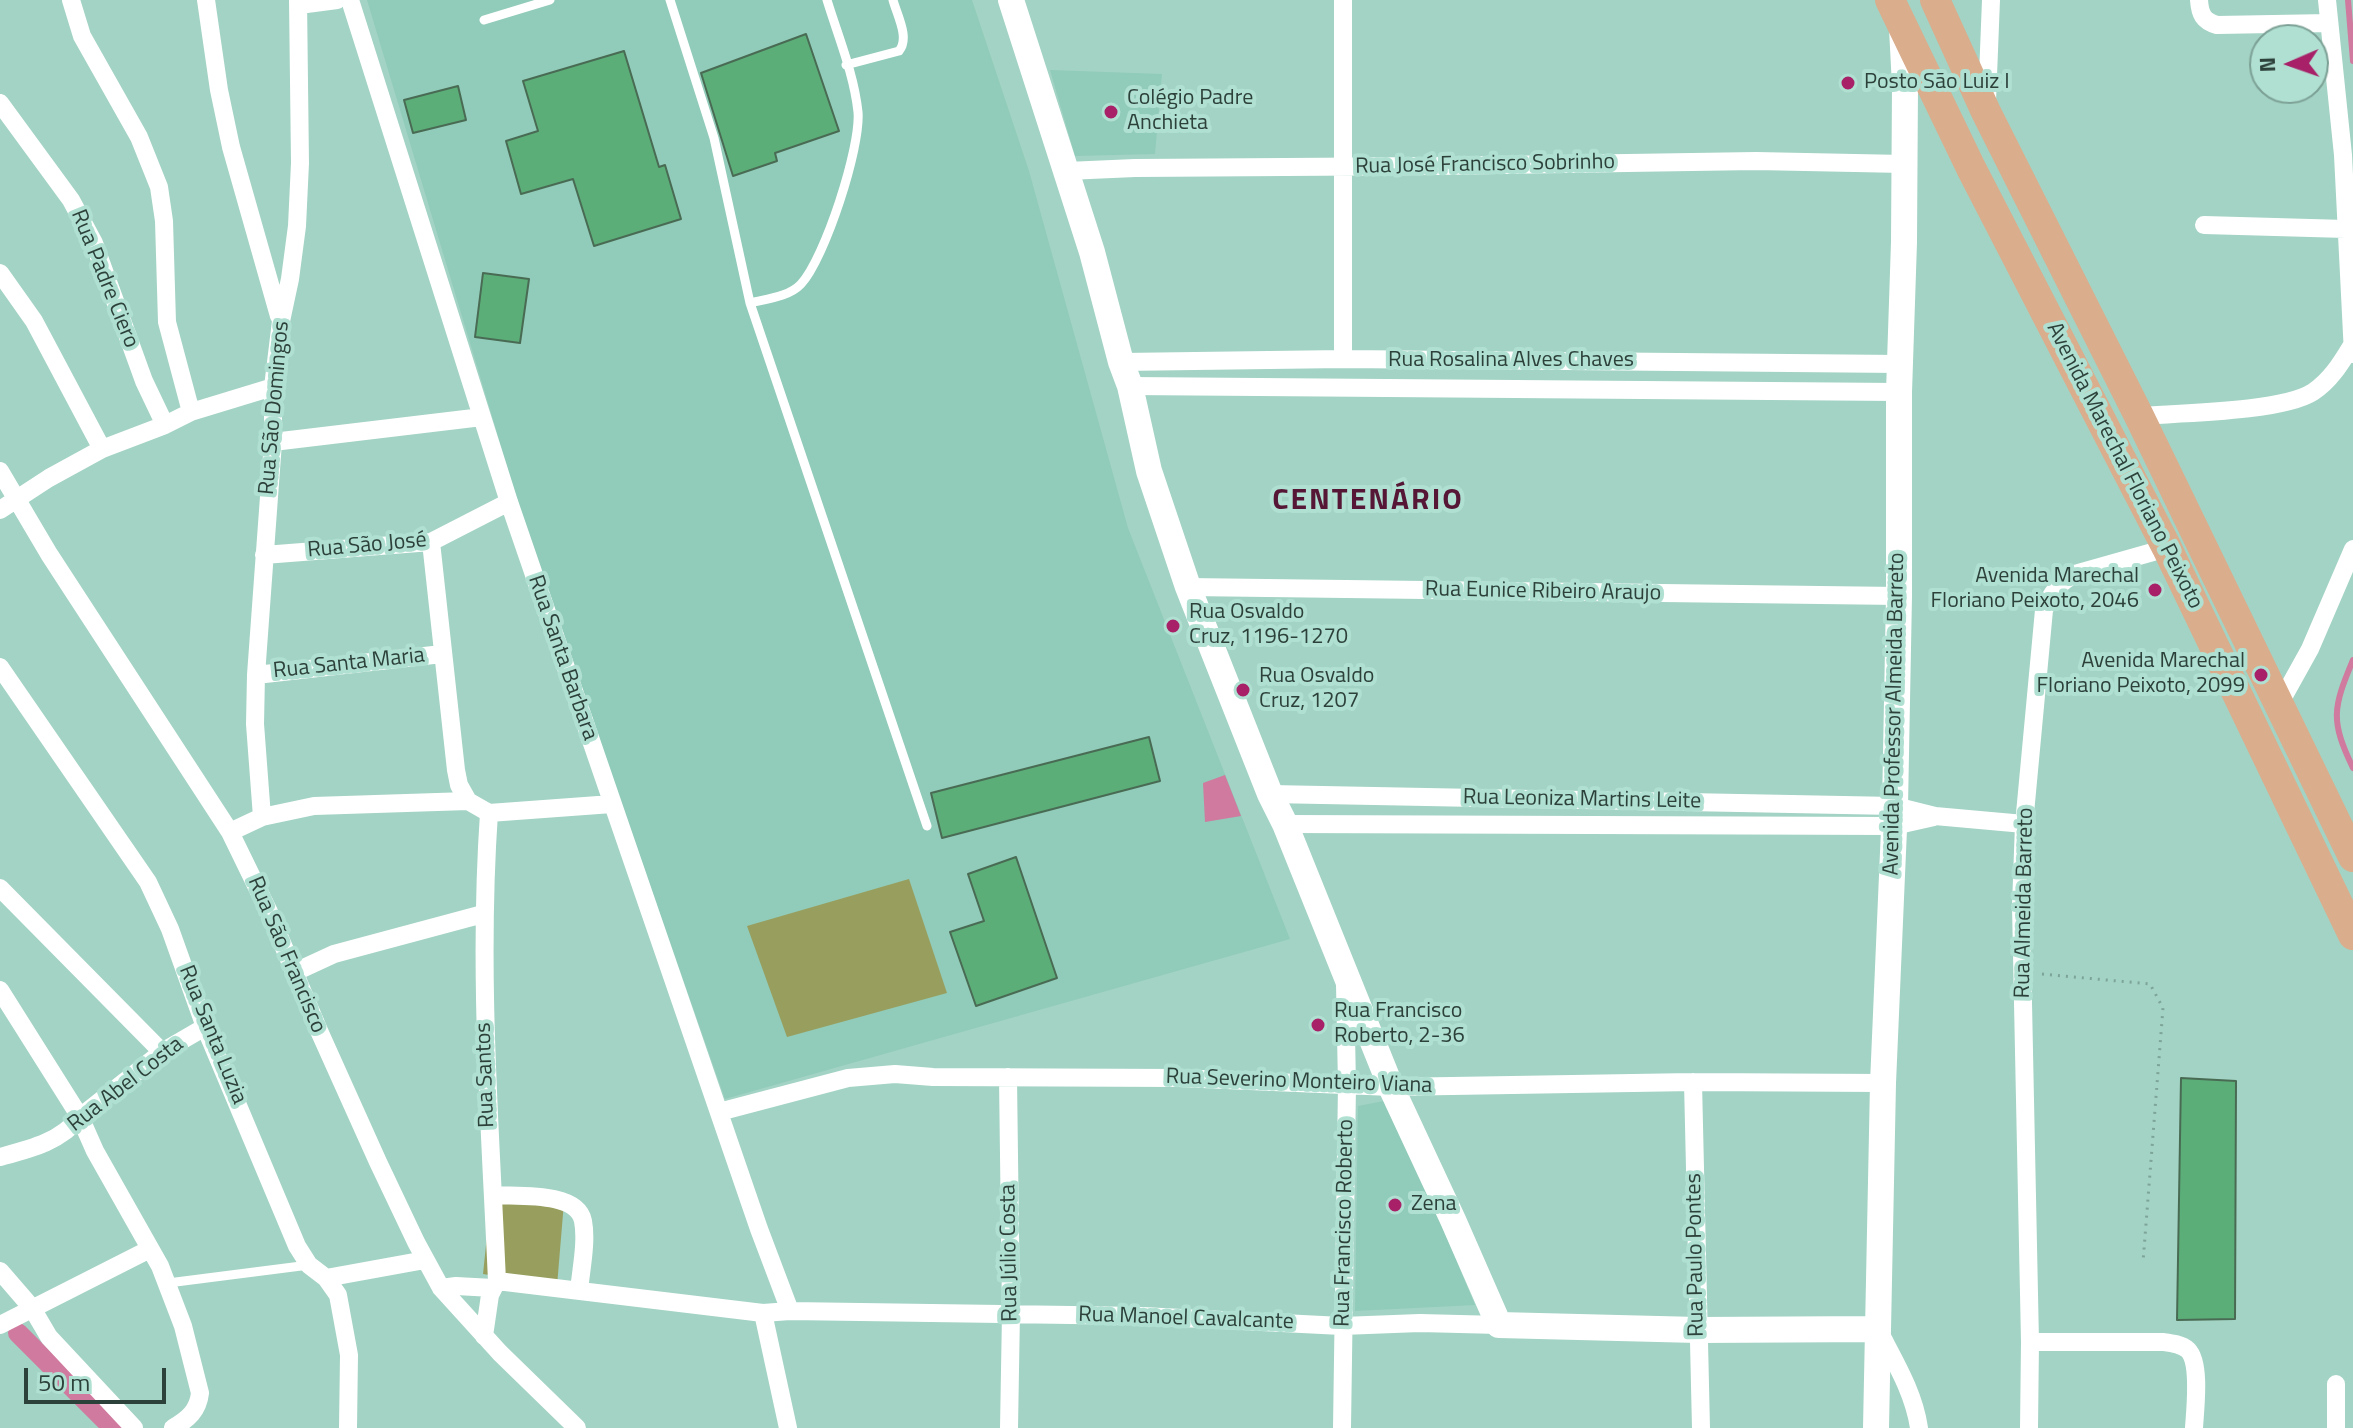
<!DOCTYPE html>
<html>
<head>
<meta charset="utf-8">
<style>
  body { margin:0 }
  #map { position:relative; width:2353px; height:1428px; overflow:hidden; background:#a3d3c4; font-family:"Titillium Web",sans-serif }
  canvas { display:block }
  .north { position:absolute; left:2249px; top:24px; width:80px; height:80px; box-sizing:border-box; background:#b0e0d1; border:2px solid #7ca095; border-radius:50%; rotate:268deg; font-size:22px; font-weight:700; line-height:32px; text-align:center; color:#2d413b }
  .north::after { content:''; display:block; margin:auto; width:28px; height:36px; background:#a72068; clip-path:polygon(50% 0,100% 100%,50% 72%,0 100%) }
  .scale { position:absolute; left:24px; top:1368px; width:142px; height:36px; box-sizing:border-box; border:4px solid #2d413b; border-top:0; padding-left:10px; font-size:24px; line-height:28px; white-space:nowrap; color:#2d413b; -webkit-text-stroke:6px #b0e0d1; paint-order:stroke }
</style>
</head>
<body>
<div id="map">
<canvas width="2353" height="1428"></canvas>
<div class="north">N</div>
<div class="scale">50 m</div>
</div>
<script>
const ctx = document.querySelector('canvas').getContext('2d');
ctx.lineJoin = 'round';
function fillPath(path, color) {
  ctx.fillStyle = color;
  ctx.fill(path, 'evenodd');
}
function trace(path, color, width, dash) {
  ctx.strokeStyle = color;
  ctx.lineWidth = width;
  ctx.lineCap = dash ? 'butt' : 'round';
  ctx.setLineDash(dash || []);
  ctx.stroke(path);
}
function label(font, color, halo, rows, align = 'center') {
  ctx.font = font + ' "Titillium Web",sans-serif';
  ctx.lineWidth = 8;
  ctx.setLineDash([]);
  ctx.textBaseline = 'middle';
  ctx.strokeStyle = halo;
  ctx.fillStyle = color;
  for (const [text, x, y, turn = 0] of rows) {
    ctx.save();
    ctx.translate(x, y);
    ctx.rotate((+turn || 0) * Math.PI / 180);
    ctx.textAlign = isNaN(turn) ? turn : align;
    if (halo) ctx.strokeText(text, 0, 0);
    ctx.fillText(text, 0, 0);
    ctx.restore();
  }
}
fillPath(new Path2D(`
  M367,0h605l57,171 99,357 162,411 -565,160 -194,-553z
  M1050,70l112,4 -7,80 -80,2z
  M1389,1100l86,205 -120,6 3,-205z`), '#91cbb9');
fillPath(new Path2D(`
  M909,879l38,114 -160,44 -40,-111z
  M491,1197l73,5 -7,84 -74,-12z`), '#989f5e');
fillPath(new Path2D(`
  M1225,775l16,41 -36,6 -2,-39z`), '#cf7a9e');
trace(new Path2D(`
  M2348,0l5,61
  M2353,660c-20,48 -23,60 0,108`), '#cf7a9e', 6);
trace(new Path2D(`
  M18,1333l95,95`), '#cf7a9e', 20);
const building = new Path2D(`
  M806,34l33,97 -64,22 2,8 -44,15 -32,-103z
  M624,51l35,116 6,-2 16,54 -87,27 -21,-67 -52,15 -15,-53 32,-10 -15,-50z
  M458,86l8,34 -53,13 -9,-33z
  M483,273l46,6 -9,64 -45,-6z
  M1149,737l11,44 -218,57 -11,-45z
  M1016,857l41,121 -81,28 -26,-74 34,-11 -16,-47z
  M2181,1078l55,3 -1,238 -58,1z`);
fillPath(building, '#5cae79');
trace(building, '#496b54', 2);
trace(new Path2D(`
  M2042,974l108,10 13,24 -20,254`), '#7da498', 3, [2, 6]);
trace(new Path2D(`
  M670,0l44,138 36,165 177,523
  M484,20l66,-20
  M846,65l53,-14c11,-13 -2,-36 -6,-51
  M750,303c16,-4 39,-6 51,-19 24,-26 60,-137 57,-172 -4,-38 -20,-76 -31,-112
  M168,1283l141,-18`), '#fff', 9);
trace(new Path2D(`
  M71,0l11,36 57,101 20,50 5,34 3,101 24,90
  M206,0l13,90 12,57 48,169
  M350,0l159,502 250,727 31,82
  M1343,0v359
  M2199,0c1,14 4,21 18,25l112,-2
  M2327,0l16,155 10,199
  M299,5l38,-5
  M1987,101l4,-101
  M0,103l71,97 23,43 50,138 21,44
  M1067,171l68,-3 299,-2 322,-5 148,3
  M2204,225l142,4
  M0,273l34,48 68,128
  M1121,362l222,-3 558,5
  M1130,386l769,6
  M2139,416c40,-3 143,-4 174,-24 18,-12 28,-29 39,-47
  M273,442l209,-25
  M0,471l49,83 181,278 39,80 51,121 58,129 38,80 25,46 59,65 77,75
  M0,510l49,-32 53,-29 63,-24 26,-13 82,-25
  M431,542l25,228 3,15 9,16
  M264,555l167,-13 78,-40
  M1188,587l711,9
  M0,667l148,215 22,47 35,98 92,219 12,19 17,13 12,17 11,60 -1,73
  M256,675l186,-21
  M2280,703l30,-54 43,-100
  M1270,794l625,12 40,10 89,8
  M262,817l-7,-93 1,-49 17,-233v-55l8,-66 9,-42 7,-53 3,-63 -2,-163
  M1285,824l609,2 40,-9
  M230,832l32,-15 52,-11 154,-5 21,12 123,-9
  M0,888l162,164
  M295,972l39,-18 149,-40
  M0,990l80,127 15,34 65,115 23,60 17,67c-2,18 -12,26 -27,35
  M1008,1077l3,236 -2,115
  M1693,1082l8,346
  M719,1112l129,-34 47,-4 38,3 246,1 212,9 302,-5 190,1
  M0,1157c30,-8 60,-15 80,-40l82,-65 43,-25
  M493,1195c24,2 84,-4 90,26 4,21 -2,48 -4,70
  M0,1271l32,37 17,29 85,91
  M326,1278l99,-18
  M497,1281l266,32 27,-2 352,5 200,10 78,-3 79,2
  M441,1288l15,-2 37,2
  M763,1313l25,115
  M0,1325l150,-76
  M1879,1331c16,31 35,62 40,97
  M484,1336l6,-41 7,-14c-7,-159 -19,-309 -8,-468
  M2030,1342h133c8,1 18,2 25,8 13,13 7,60 6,78
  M1342,1428l5,-343 -2,-101
  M2029,1428l1,-86 -9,-436 3,-82 20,-214c7,-17 15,-27 31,-36l92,-26
  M2336,1428v-44`), '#fff', 18);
trace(new Path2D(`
  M1011,0l81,252 29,110 9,24 19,85 39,116 82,207 15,30 106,263 62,133 46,105 199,5 180,-1
  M1876,1428l7,-345 12,-277 4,-210v-204l5,-150 1,-156 -3,-58`), '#fff', 26);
trace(new Path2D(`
  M1890,0l81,168 196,380 186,387
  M1935,0l51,112 153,304 214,441`), '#daad8d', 30);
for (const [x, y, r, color] of [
  [1848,83,8,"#a72068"],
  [1111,112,8,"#a72068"],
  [2155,590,8,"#a72068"],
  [1173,626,8,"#a72068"],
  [2261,675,8,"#a72068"],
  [1243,690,8,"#a72068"],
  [1318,1025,8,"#a72068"],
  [1395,1205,8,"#a72068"]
]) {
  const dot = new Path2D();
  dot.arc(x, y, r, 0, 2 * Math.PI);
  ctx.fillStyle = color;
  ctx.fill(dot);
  trace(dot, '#b0e0d1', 3);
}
label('22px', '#2d413b', '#b0e0d1', [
  ["Posto São Luiz I",1864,83],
  ["Colégio Padre",1127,99],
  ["Anchieta",1127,124],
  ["Avenida Marechal",2139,577,"right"],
  ["Floriano Peixoto, 2046",2139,602,"right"],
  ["Rua Osvaldo",1189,613],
  ["Cruz, 1196-1270",1189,638],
  ["Avenida Marechal",2245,662,"right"],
  ["Floriano Peixoto, 2099",2245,687,"right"],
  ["Rua Osvaldo",1259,677],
  ["Cruz, 1207",1259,702],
  ["Rua Francisco",1334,1012],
  ["Roberto, 2-36",1334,1037],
  ["Zena",1411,1205]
], 'left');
label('22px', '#2d413b', '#b0e0d1', [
  ["Rua José Francisco Sobrinho",1485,165,-1],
  ["Rua Padre Ciero",104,279,68],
  ["Rua Rosalina Alves Chaves",1511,361],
  ["Rua São Domingos",275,408,-85],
  ["Avenida Marechal Floriano Peixoto",2124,466,63],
  ["Rua São José",367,546,-5],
  ["Rua Eunice Ribeiro Araujo",1543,592,1],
  ["Rua Santa Barbara",562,658,71],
  ["Rua Santa Maria",349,664,-6],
  ["Avenida Professor Almeida Barreto",1895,714,-89],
  ["Rua Leoniza Martins Leite",1582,800,1],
  ["Rua Almeida Barreto",2025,903,-89],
  ["Rua São Francisco",286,955,67],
  ["Rua Santa Luzia",212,1035,68],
  ["Rua Santos",486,1075,-92],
  ["Rua Severino Monteiro Viana",1299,1082,2],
  ["Rua Abel Costa",126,1085,-38],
  ["Rua Francisco Roberto",1345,1223,-89],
  ["Rua Júlio Costa",1010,1253,-91],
  ["Rua Paulo Pontes",1696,1255,-91],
  ["Rua Manoel Cavalcante",1186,1319,2]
]);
ctx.letterSpacing = '2px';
label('bold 30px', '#561636', '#b0e0d1', [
  ["CENTENÁRIO",1368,502]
]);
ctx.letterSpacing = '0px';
</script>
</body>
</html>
